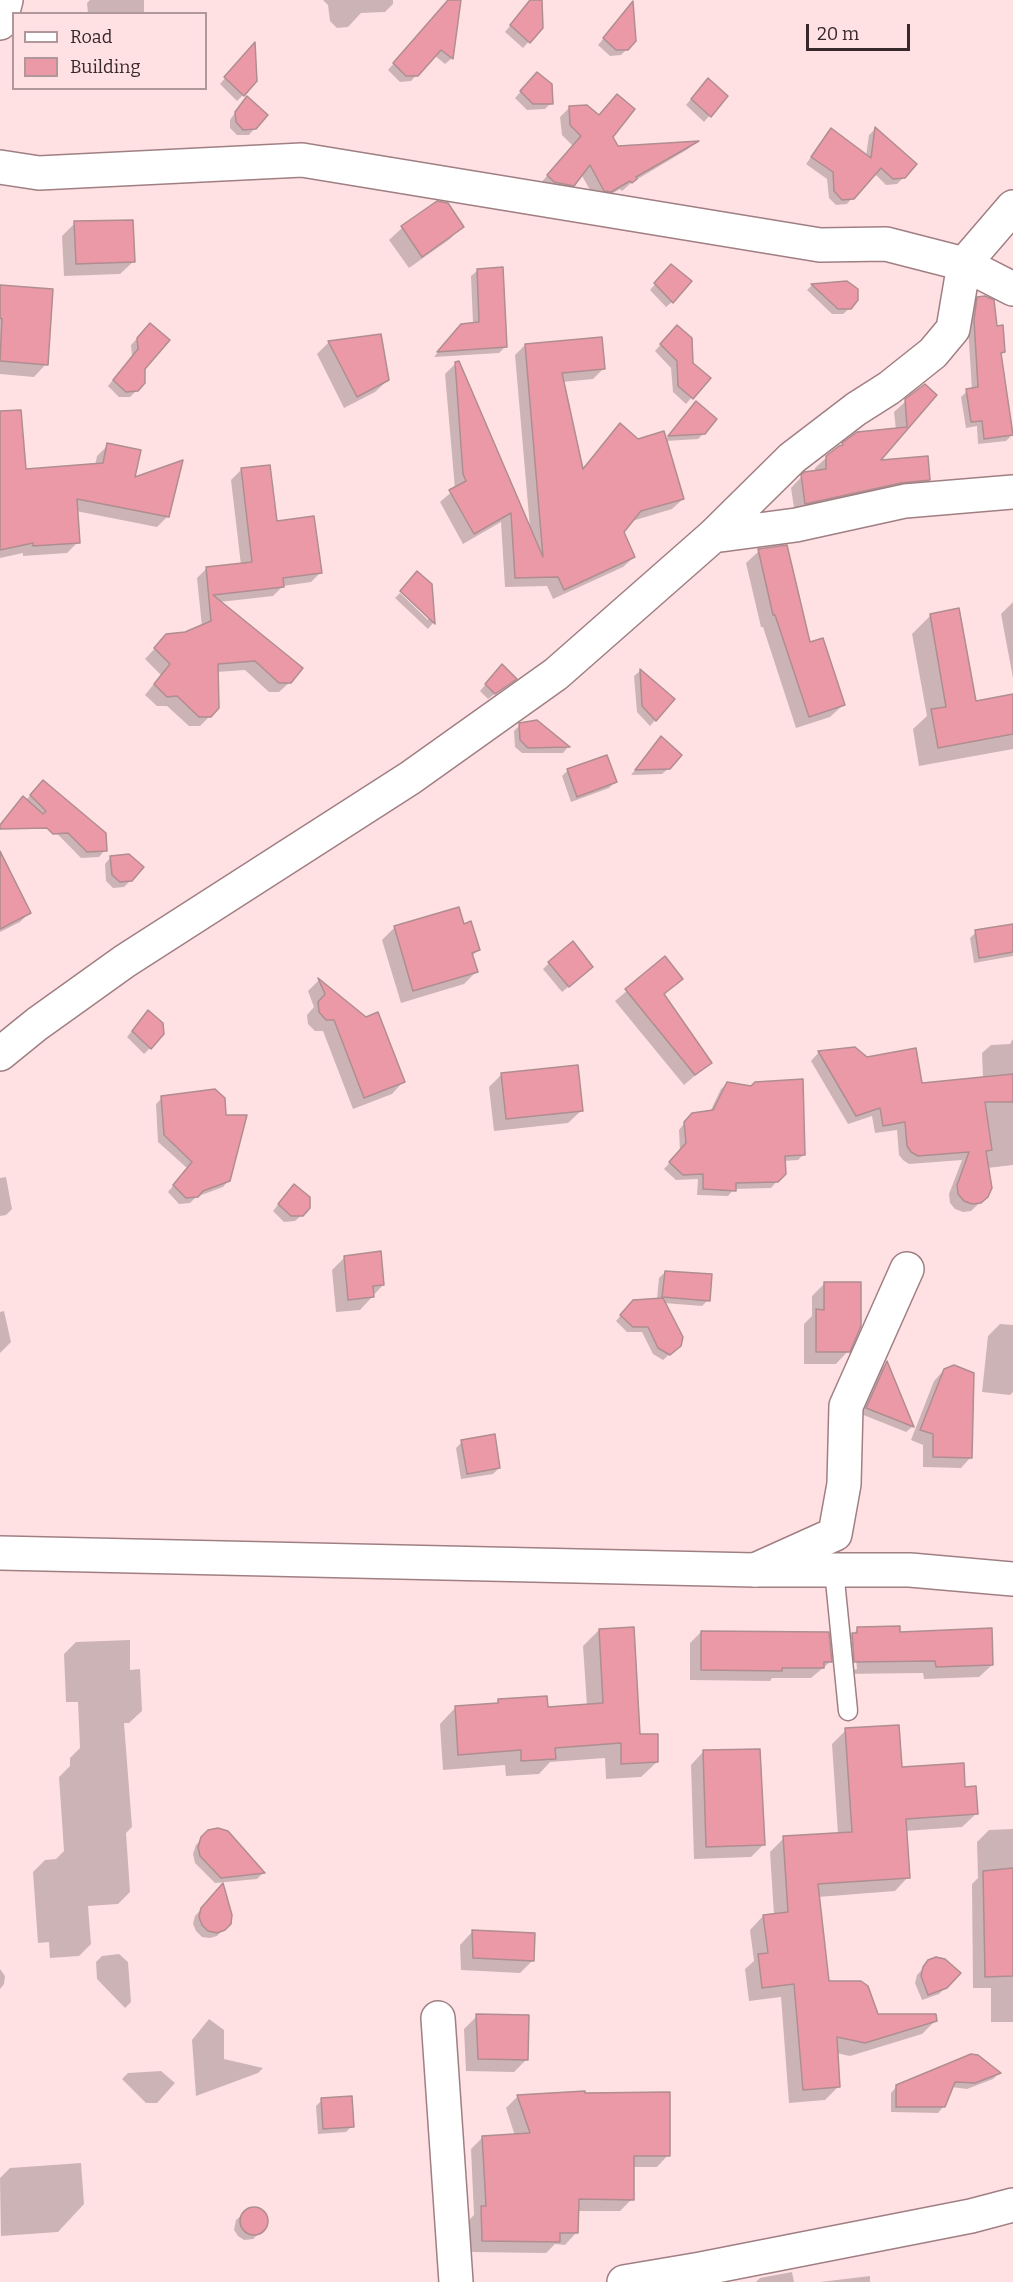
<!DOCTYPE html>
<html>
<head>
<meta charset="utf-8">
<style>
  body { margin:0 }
  #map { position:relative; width:1013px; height:2282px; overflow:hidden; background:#ffe1e4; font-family:Bitter,serif }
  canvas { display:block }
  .legend { position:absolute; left:12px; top:12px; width:195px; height:78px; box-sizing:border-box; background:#ffe1e4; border:2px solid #af979a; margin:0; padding:8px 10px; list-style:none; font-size:18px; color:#37292b }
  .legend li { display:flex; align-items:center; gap:12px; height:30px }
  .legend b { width:30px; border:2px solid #af979a }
  .scale { position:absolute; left:806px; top:24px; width:104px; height:27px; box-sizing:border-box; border:3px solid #37292b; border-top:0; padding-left:8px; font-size:18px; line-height:21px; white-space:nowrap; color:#37292b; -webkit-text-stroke:4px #ffe1e4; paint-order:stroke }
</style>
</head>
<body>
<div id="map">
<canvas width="1013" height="2282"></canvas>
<ul class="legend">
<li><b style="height:8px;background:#fff"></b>Road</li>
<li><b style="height:16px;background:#eb99a6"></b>Building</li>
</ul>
<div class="scale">20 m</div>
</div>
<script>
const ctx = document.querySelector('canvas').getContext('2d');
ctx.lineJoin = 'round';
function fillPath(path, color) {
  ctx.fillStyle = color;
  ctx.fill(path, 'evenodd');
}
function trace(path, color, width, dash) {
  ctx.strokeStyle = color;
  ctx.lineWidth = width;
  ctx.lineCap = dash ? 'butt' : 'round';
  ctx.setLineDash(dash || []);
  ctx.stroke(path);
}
fillPath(new Path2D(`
  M90,0h54v12l-56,2 -1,-11z
  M323,0h70v4l-8,8 -24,1 -13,14 -11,1 -7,-7 -2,-16z
  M449,0h10l-8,59 -6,5 -11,-9 -23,26 -11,1 -12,-12z
  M531,0h10v28l-18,20 -18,-16z
  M614,26l13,23 -6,6 -11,1 -12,-11z
  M249,50l-6,45 -6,6 -17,-17z
  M531,80l20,23 -6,6 -18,1 -12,-12z
  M702,86l24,10 -22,26 -18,-17z
  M241,104l14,24 -6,7h-12l-7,-7v-8z
  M569,108l42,29 6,11 78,-6 -7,7 -57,34 -9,8 -2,-2 -19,11 -6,-1 -14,-25 -18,20 -24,-9 34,-39 -11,-11 -2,-18z
  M875,129l29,48 -7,7 -11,1 -12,-12 -27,31 -11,1 -7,-7 -2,-19 -21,-15 25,-34 35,26 3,-21z
  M438,203l24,23 -12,13 -41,29 -20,-28 13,-12z
  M75,223l58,39 -13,12 -56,2 -2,-40z
  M478,270l27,77 -6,6 -65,4 21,-25 18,-8 -2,-48z
  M666,272l6,30 -6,5 -16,-17z
  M812,285l38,23 -7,6h-11l-25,-24z
  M0,286l46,78 -12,13 -34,-3z
  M978,298l18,29 8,25 -4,3 12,80 -6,6 -28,3 -1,-18 -11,2 -5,-31 6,-6 5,-1 -4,-63 4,-23z
  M144,331v38l-7,21 -7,7h-11l-11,-11 24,-30 -1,-11z
  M671,333l21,31 16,14 -22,26 -13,-12 -2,-24 -16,-17z
  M329,342l59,38 -13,12 -31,16 -27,-54z
  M525,345l78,24 -10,10 -31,3 19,88 39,-45 17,16 28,-1 25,-31 14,24 -6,6 -32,2 17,58 -11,10 -40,12 -9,11 11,25 -11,10 -70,32 -6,-13 -42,1 -4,-65 -38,22 -23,-42 15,-13 -10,-115 11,-11 74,165 -15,-173z
  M935,395l-58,67 51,18 -11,11 -122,23 -4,-26 14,-15 10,-1v-4l12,-11 16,-13 53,-14 -2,-18 12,-11z
  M0,426l24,45 71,-5 2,-10 11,-11 25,35 35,36 -11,11 -81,-16 2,31 -11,11 -44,3v-3l-23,5z
  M241,470l34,53 46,49 -10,10 -28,4 -10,10 -53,6 70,80 -11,10h-10l-24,-22 -28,2 -7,44 -10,10h-11l-22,-20h-10l-12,-11 16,-20 -16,-16 12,-13 45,-19 -5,-49 10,-10 34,-3 -10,-85z
  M759,551l84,154 -13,12 -34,11 -33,-101h-2l-15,-64z
  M431,585l2,38 -5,6 -33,-31 5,-5 28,27z
  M1013,602v76l-12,-64z
  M931,615l44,88 38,-7v53l-94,17 -6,-37 14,-13 -15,-82z
  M640,671l33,29 -23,26 -13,-14 -3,-36z
  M496,672l19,7 -27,20 -8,-8z
  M537,722l31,25 -5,6h-41l-7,-6 -1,-16 6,-6z
  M656,744l13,24 -7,6 -31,1z
  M568,770l47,12 -6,6 -38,14 -9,-26z
  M43,782l62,68 -6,7 -18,1 -56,-57z
  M0,854l29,59 -9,9 -20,10z
  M111,857l20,23 -7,7 -11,1 -7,-7 -1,-17z
  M463,925l15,25 -6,6 5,15 -13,13 -63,19 -19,-63 13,-13z
  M1013,925v31l-39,7 -4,-25 6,-6z
  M664,959l17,20 -18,16 47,68 -26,22 -69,-84z
  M549,963l36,10 -23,19 -19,-23z
  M319,980l47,38 37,64 -11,12 -39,15 -30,-78h-8l-7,-7 -1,-9 7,-8 -6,-16z
  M142,1018l8,30 -6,6 -17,-17z
  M1013,1039v126l-26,3v28l-16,15 -8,1 -8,-3 -5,-6 -1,-9 13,-34 -53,4 -6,-4 -4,-5 -2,-25 -22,3 -3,-17 -24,8 -37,-63 8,-9 48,7 54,25 62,-6 -1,-25 9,-8 19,-1z
  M502,1074l79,37 -13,12 -74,8 -5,-44z
  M728,1083l76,71 -6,6 -15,1 -6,20 -6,7 -37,1 -6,7 -31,-1 1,-16 -22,1 -12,-11 16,-18 -1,-21 7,-9 24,-9 11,-23z
  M162,1098l67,82 -6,7 -27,10 -6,6 -11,1 -11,-12 19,-24 -29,-26 -2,-38z
  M6,1177l6,32 -6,6 -6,1v-38z
  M288,1192l14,23 -7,6 -11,1 -11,-11z
  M345,1257l38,28 -23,25 -24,2 -4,-42z
  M665,1272l43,28 -6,6 -38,-3 9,48 -10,9 -10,-6 -11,-22h-15l-11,-11 11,-13 30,-9 2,-21z
  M825,1283l23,68 -12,13h-32v-40l8,-8v-20z
  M4,1311l7,31 -11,11v-41z
  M1000,1324l13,1v67l-3,3 -28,-3 6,-56z
  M886,1364l26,63 -6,5 -45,-18 20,-45z
  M944,1370l27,87 -10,11 -38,-1v-22l-12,-5 23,-59z
  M462,1442l37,26 -6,6 -32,5 -5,-31z
  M858,1629l41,4 93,32 -13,12 -55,2 -1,-6 -81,1 -2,-27zM851,1639h3l3,30 -3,1z
  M599,1630l39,106 19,26 -16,15 -35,2 -1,-21 -55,4 -11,12 -33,2 -1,-11 -62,5 -3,-46 15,-16 39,-3 5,-4 48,7 40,-2 -4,-60z
  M701,1632l129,30 -19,16h-39l-2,3 -80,-1v-37z
  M130,1640v30l10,-1 2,42 -13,12h-5l8,104 -6,6 4,59 -12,12 -30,2 3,38 -12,12 -29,2 -1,-16 -11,1 -5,-71 12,-12 11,-1 8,-8 -5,-74 11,-11v-8l10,-10 -2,-46h-12l-2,-48 12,-12z
  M846,1730l55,39 63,20 12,25 -14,13 -57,4 3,46 -13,14 -77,6 10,86 49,33 59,4 -14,14 -72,22 -14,-3 3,33 -14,14 -36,3 -8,-106 -32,4 -4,-32 9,-8 -4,-31 13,-14 11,-1 -4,-63 14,-14 54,-4 -6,-90z
  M703,1752l60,93 -12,12 -57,2 -3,-94z
  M1013,1829v193h-22v-34h-18l-1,-104 6,-6 -1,-36 12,-12z
  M209,1832l54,41 -6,6 -42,4 -20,-20 -2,-9 3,-9z
  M217,1891l12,32 -12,13 -7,2 -8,-1 -6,-6 -3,-7 2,-8z
  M472,1932l61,28 -13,13 -59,-3 -1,-25z
  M119,1954l9,8 3,40 -6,6 -28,-29 -1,-17 6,-6z
  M929,1962l17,25 -7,7 -17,6 -7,-17 2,-8z
  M0,1969l5,7 -1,8 -4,5z
  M477,2016l49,44 -12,12 -48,-1 -2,-42z
  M209,2019l15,11v29l39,9 -5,5 -62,23 -4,-56z
  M161,2071l14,12 -18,20h-11l-24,-24 6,-6z
  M999,2073l-6,6 -26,10 -16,-2 -7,19 -6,7 -47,-1v-19l6,-7z
  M518,2096l150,59 -11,12h-25v32l-12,12h-43l-1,22 -11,12 -10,-1 -9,9 -76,-1v-33l4,-4 -3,-66 12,-12 32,-1 -9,-28z
  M322,2100l30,26 -6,6 -28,2 -2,-28z
  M81,2163l3,41 -26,28 -57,4 -1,-58 10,-10z
  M256,2208l8,3 3,8 -1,8 -13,12 -9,1 -6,-4 -4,-6 2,-10 13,-11z
  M792,2272l2,10h-38l4,-4z
  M870,2276v6h-50z`), '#0003');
const building = new Path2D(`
  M448,0h13l-8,59 -12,-9 -23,26h-12l-13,-13z
  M530,0h12l1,28 -13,15 -20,-18z
  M633,1l3,40 -8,9h-12l-13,-12z
  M255,42l2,39 -13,15 -20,-19z
  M537,72l15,12 1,20h-20l-13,-13z
  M708,78l20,18 -17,21 -20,-18z
  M617,94l18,15 -22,28 5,9 81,-5 -63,36 1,2 -5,4 -2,-2 -19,11 -7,-1 -14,-26 -16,21 -20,-4 -7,-7 34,-39 -11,-11 -1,-19 18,-1 12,10z
  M247,96l21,19 -12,14 -13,1 -7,-8 -1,-10z
  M875,127l42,37 -12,14 -12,1 -12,-11 -27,31 -12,1 -8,-9 -1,-19 -22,-15 20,-29 40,30z
  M437,201l11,2 16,24 -42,30 -21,-31z
  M133,220l2,42 -59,2 -2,-43z
  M671,264l21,17 -19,22 -19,-20z
  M503,267l4,80 -70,5 24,-28 18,-2 -2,-53z
  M847,281l11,8v11l-7,9h-13l-27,-25z
  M0,285l53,4 -5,76 -48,-4 2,-42 -2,-1z
  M985,296l9,4 3,26 6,-1 2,27 -4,1 12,82 -29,4 -2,-18 -11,1 -5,-33 12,-2 -4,-67 3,-23z
  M150,323l20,17 -25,29v14l-7,8 -12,1 -13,-12 25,-31 -1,-11z
  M677,325l15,13 1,25 18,15 -18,21 -15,-13 -1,-25 -17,-17z
  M381,334l8,46 -32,17 -29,-56z
  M602,337l3,32 -43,4 21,96 37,-46 18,16 26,-8 20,68 -43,12 -17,21 11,25 -71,33 -6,-13 -43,1 -4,-65 -37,21 -25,-44 17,-9 -3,-7 -8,-112 4,-1 84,196 -18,-213z
  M925,384l12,11 -56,65 47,-4 2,24 -29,3 -96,21 -4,-29 3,-3 22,-3v-13l13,-10 4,-1 -1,-2 15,-11 50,-5 -2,-28z
  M696,401l21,18 -12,15 -37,2z
  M21,410l5,59 77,-6 4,-20 34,7 -6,27 48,-17 -14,57 -92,-18 3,44 -47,3v-3l-33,7v-139z
  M270,465l7,56 37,-5 8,57 -39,5 1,9 -71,8 90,73 -12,15h-12l-24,-22 -37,3 1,44 -8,9h-12l-22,-21 -10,1 -13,-13 16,-20 -16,-16 12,-14 19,-2 26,-11 -5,-54 46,-5 -11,-94z
  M787,545l23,97 13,-4 22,67 -36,12 -34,-102h-2l-15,-66z
  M417,571l15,13 3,40 -35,-33z
  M959,608l17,93 37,-7v40l-75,14 -7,-39 15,-2 -16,-93z
  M502,664l15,15 -22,15 -10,-10z
  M640,669l35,30 -19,22 -14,-15z
  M537,720l33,27 -42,1 -8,-8 -1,-17z
  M661,736l21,19 -12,14 -35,1z
  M607,755l10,27 -40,15 -10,-28z
  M43,780l63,53 1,18 -20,1 -19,-19 -15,1 -6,-6 -47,1v-4l23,-29 20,18 3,-3 -16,-16z
  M0,851l31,62 -31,16z
  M129,854l15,13 -12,14 -12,1 -8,-7 -2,-19z
  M459,907l5,17 7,-3 9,29 -8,3 6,19 -65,19 -19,-65z
  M1013,924v28l-34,6 -4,-28z
  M573,941l20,26 -24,20 -21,-25z
  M665,956l18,23 -19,15 48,69 -17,12 -70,-86z
  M318,978l48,39 12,-5 27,70 -41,16 -30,-78h-8l-7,-8 -1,-10 7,-8z
  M148,1010l15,13 1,11 -13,15 -19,-18z
  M855,1047l12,10 49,-9 6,35 91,-9v28h-28l7,48 -6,1 6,37 -4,9 -7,6 -9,1 -8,-3 -6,-7 -1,-9 12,-33 -51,4 -7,-4 -4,-6 -2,-24 -22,4 -3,-18 -24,8 -38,-65z
  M578,1065l5,46 -77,8 -5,-46z
  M803,1079l2,76 -20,1 1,18 -8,8 -42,1v8l-33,-2v-15l-20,1 -14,-13 17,-19 -2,-21 8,-9 21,-3 14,-28 24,4 4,-4z
  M215,1089l10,9 1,17h21l-17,66 -27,10 -5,6 -12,1 -13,-13 19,-23 -28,-27 -3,-39z
  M294,1184l16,13v11l-7,8h-12l-13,-12z
  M381,1251l3,34 -11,1 1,11 -26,3 -4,-44z
  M665,1271l47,3 -2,27 -48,-4z
  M824,1282h37v44l-11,26h-34v-43l8,1z
  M663,1298l20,39 -2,9 -11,9 -12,-7 -10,-21h-15l-13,-12 13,-15z
  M887,1361l27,66 -48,-19z
  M954,1365l20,8 -2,85 -39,-1v-23l-13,-4 24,-61z
  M495,1434l5,34 -33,6 -6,-34z
  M900,1626v6l92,-4 1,37 -57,2 -1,-6 -81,1 -2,-29h5v-6z
  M634,1627l6,107h18v28l-37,2v-21l-66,5 1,11 -35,2v-11l-63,5 -3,-49 43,-3v-4l49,-3 1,11 55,-4 -4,-74z
  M701,1631l128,1 3,30h-8v6h-42v3l-81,-1z
  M899,1725l3,42 62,-4 1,24 11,-1 2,28 -72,5 4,59 -92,6 11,97h32l7,5 10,28h58l1,7 -72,22 -28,-6 3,50 -37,3 -9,-106 -32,4 -4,-34 10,-1 -5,-38 25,-3 -5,-76 69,-4 -7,-104z
  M760,1749l5,96 -59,2 -3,-97z
  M218,1828l10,3 37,42 -44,5 -21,-22 -2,-9 3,-10 7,-7z
  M1013,1868v108l-28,1 -2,-106z
  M223,1883l9,32 -1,9 -6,6 -8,3 -9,-2 -6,-6 -3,-8 2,-9z
  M472,1930l63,3 -1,28 -61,-3z
  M936,1957l9,2 16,14 -14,15 -19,7 -7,-19 2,-9 5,-7z
  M476,2014l53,1 -1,45 -50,-1z
  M971,2054l7,1 23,18 -26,10 -20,-1 -10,25h-49v-22z
  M585,2091v2l85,-1v64h-36v44l-55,-1 -1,34h-18v9l-78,-1 -1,-35h5l-4,-70 48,-3 -13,-38z
  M352,2096l2,31 -31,2 -2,-31z
  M240 2221a14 14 0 1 1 28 0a14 14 0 1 1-28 0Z`);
fillPath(building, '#eb99a6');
trace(building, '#af8d91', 1.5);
const service = new Path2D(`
  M834,1570l14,141`);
const minor = new Path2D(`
  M0,23l6,-23
  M0,167l39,6 263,-13 518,85 66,-1 78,20 49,25
  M713,536l83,-11 109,-24 108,-9
  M0,1054l37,-30 88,-63 285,-183 146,-104 157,-138 79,-78 64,-49 33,-21 44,-35 20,-24 11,-65 49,-57
  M755,1570l80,-36 9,-50 2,-78 61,-137
  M438,2018l18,264
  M624,2282l77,-13 270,-53 42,-11`);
const tertiary = new Path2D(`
  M0,1553l755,17h155l103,9`);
trace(service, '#a07f83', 21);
trace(minor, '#a07f83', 36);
trace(tertiary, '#a07f83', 36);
trace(service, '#fff', 18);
trace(minor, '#fff', 33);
trace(tertiary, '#fff', 33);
</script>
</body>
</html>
